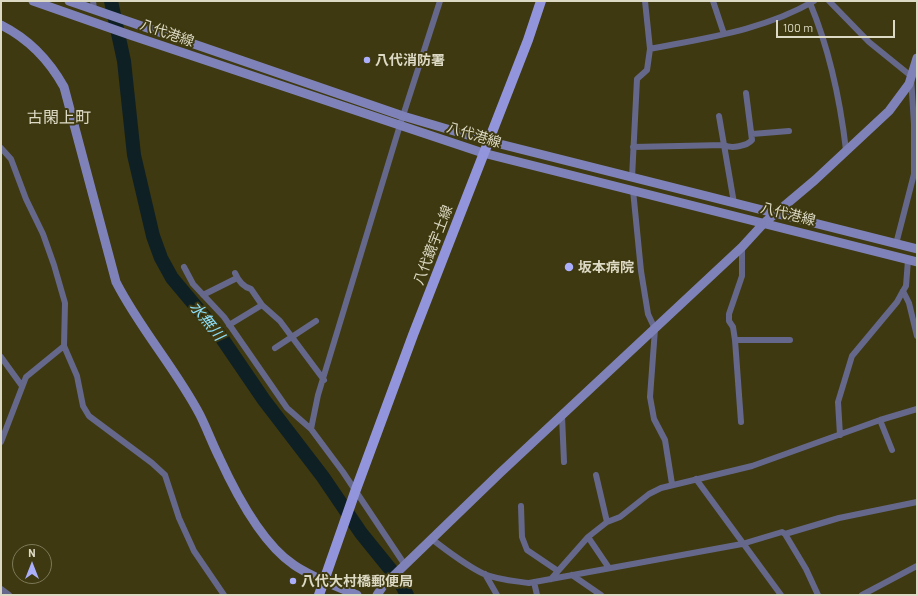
<!DOCTYPE html>
<html>
<head>
<meta charset="utf-8">
<style>
  body { margin:0 }
  #map { position:relative; width:918px; height:596px; overflow:hidden; background:#3e3910; font-family:Barlow,sans-serif }
  canvas { display:block }
  .frame { position:absolute; inset:0; border:2px solid #dcd9c4; pointer-events:none }
  .north { position:absolute; left:12px; top:544px; width:40px; height:40px; box-sizing:border-box; background:#3e3910; border:1px solid #7d7958; border-radius:50%; rotate:0deg; font-size:11px; font-weight:700; line-height:16px; text-align:center; color:#dcd9c4 }
  .north::after { content:''; display:block; margin:auto; width:14px; height:18px; background:#abaffb; clip-path:polygon(50% 0,100% 100%,50% 72%,0 100%) }
  .scale { position:absolute; left:776px; top:20px; width:119px; height:18px; box-sizing:border-box; border:2px solid #dcd9c4; border-top:0; padding-left:5px; font-size:12px; line-height:14px; white-space:nowrap; color:#dcd9c4; -webkit-text-stroke:3px #3e3910; paint-order:stroke }
</style>
</head>
<body>
<div id="map">
<canvas width="918" height="596"></canvas>
<div class="frame"></div>
<div class="north">N</div>
<div class="scale">100 m</div>
</div>
<script>
const ctx = document.querySelector('canvas').getContext('2d');
ctx.lineJoin = 'round';
function trace(path, color, width, dash) {
  ctx.strokeStyle = color;
  ctx.lineWidth = width;
  ctx.lineCap = dash ? 'butt' : 'round';
  ctx.setLineDash(dash || []);
  ctx.stroke(path);
}
function label(font, color, halo, rows, align = 'center') {
  ctx.font = font + ' Barlow,"Noto Sans JP",sans-serif';
  ctx.lineWidth = 4;
  ctx.setLineDash([]);
  ctx.textBaseline = 'middle';
  ctx.strokeStyle = halo;
  ctx.fillStyle = color;
  for (const [text, x, y, turn = 0] of rows) {
    ctx.save();
    ctx.translate(x, y);
    ctx.rotate((+turn || 0) * Math.PI / 180);
    ctx.textAlign = isNaN(turn) ? turn : align;
    if (halo) ctx.strokeText(text, 0, 0);
    ctx.fillText(text, 0, 0);
    ctx.restore();
  }
}
trace(new Path2D(`
  M111,1l13,60 10,94 19,81 8,22 11,20 47,56 45,66 59,77 38,56 38,47 8,15`), '#0f2025', 14);
trace(new Path2D(`
  M93,1l1,8
  M713,1l11,33
  M829,1l40,41 42,34 3,48v50l-18,70
  M810,3c20,48 30,96 36,147
  M650,49c55,-11 115,-19 164,-48
  M719,116l15,87
  M752,134l37,-3
  M633,147l91,-2c7,4 23,1 28,-5l-6,-47
  M1,148l10,11 15,40 17,35 11,31 11,38 -1,43 13,30 6,30 6,10 63,47 13,12 14,43 15,33 30,44
  M632,178l5,-99 10,-9 3,-21 -5,-48
  M633,190l8,81 7,43 7,15 -5,68 4,22 11,21 7,44
  M184,267l9,17 31,33 63,91 24,21 32,43 62,93
  M235,273c3,7 8,14 16,16l11,16 18,16 44,59
  M903,291l6,12 8,33
  M203,295l34,-17
  M229,325l33,-20
  M735,340h55
  M275,348l41,-27
  M1,357l21,29
  M562,416l2,46
  M880,420l12,30
  M741,422l-6,-82 -2,-13 -4,-6v-7l13,-38v-29
  M311,429l7,-34 82,-270 40,-124
  M840,435l-2,-33 14,-46 45,-54 6,-11 3,-5 2,-26
  M1,442l25,-65 38,-31
  M596,475l11,47
  M696,479l85,116
  M521,506l1,31 5,13 31,21
  M785,534l21,35 12,26
  M588,537l21,31
  M433,540c16,12 32,25 51,34 14,6 31,7 45,9l213,-39 40,-12 3,2 54,-16 78,-16
  M485,574l12,21
  M572,575l29,20
  M551,579l37,-42 19,-15 13,-5 29,-23 12,-6 91,-22 128,-46 37,-11
  M534,582l3,13
  M1,589l8,6
  M862,595l55,-29`), '#65688a', 6);
trace(new Path2D(`
  M33,1l97,34 353,118 434,109
  M69,1l334,115 85,25 429,108
  M1,25c28,14 48,35 63,62l52,195c24,47 60,87 84,133 7,14 12,28 19,42 16,35 42,86 75,108 19,13 42,21 63,30
  M377,595l6,-9 117,-113 242,-226 22,-24 51,-43 74,-69 20,-27 8,-26`), '#7f82b8', 9);
trace(new Path2D(`
  M319,595l36,-103 58,-157 115,-295 13,-39`), '#9295dc', 10);
for (const [x, y, r, color] of [
  [367,60,4,"#abaffb"],
  [569,267,5,"#abaffb"],
  [293,581,4,"#abaffb"]
]) {
  const dot = new Path2D();
  dot.arc(x, y, r, 0, 2 * Math.PI);
  ctx.fillStyle = color;
  ctx.fill(dot);
  trace(dot, '#3e3910', 1.5);
}
label('14px', '#dcd9c4', '#3e3910', [
  ["八代港線",167,33,19],
  ["八代港線",474,135,17],
  ["八代港線",788,214,14],
  ["八代鏡宇土線",433,245,-69]
]);
label('bold 14px', '#dcd9c4', '#3e3910', [
  ["八代消防署",375,60],
  ["坂本病院",578,267],
  ["八代大村橋郵便局",301,581]
], 'left');
label('italic 15px', '#8ce0fc', '#3e3910', [
  ["水無川",207,321,51]
]);
label('16px', '#dcd9c4', '#3e3910', [
  ["古閑上町",59,118]
]);
</script>
</body>
</html>
